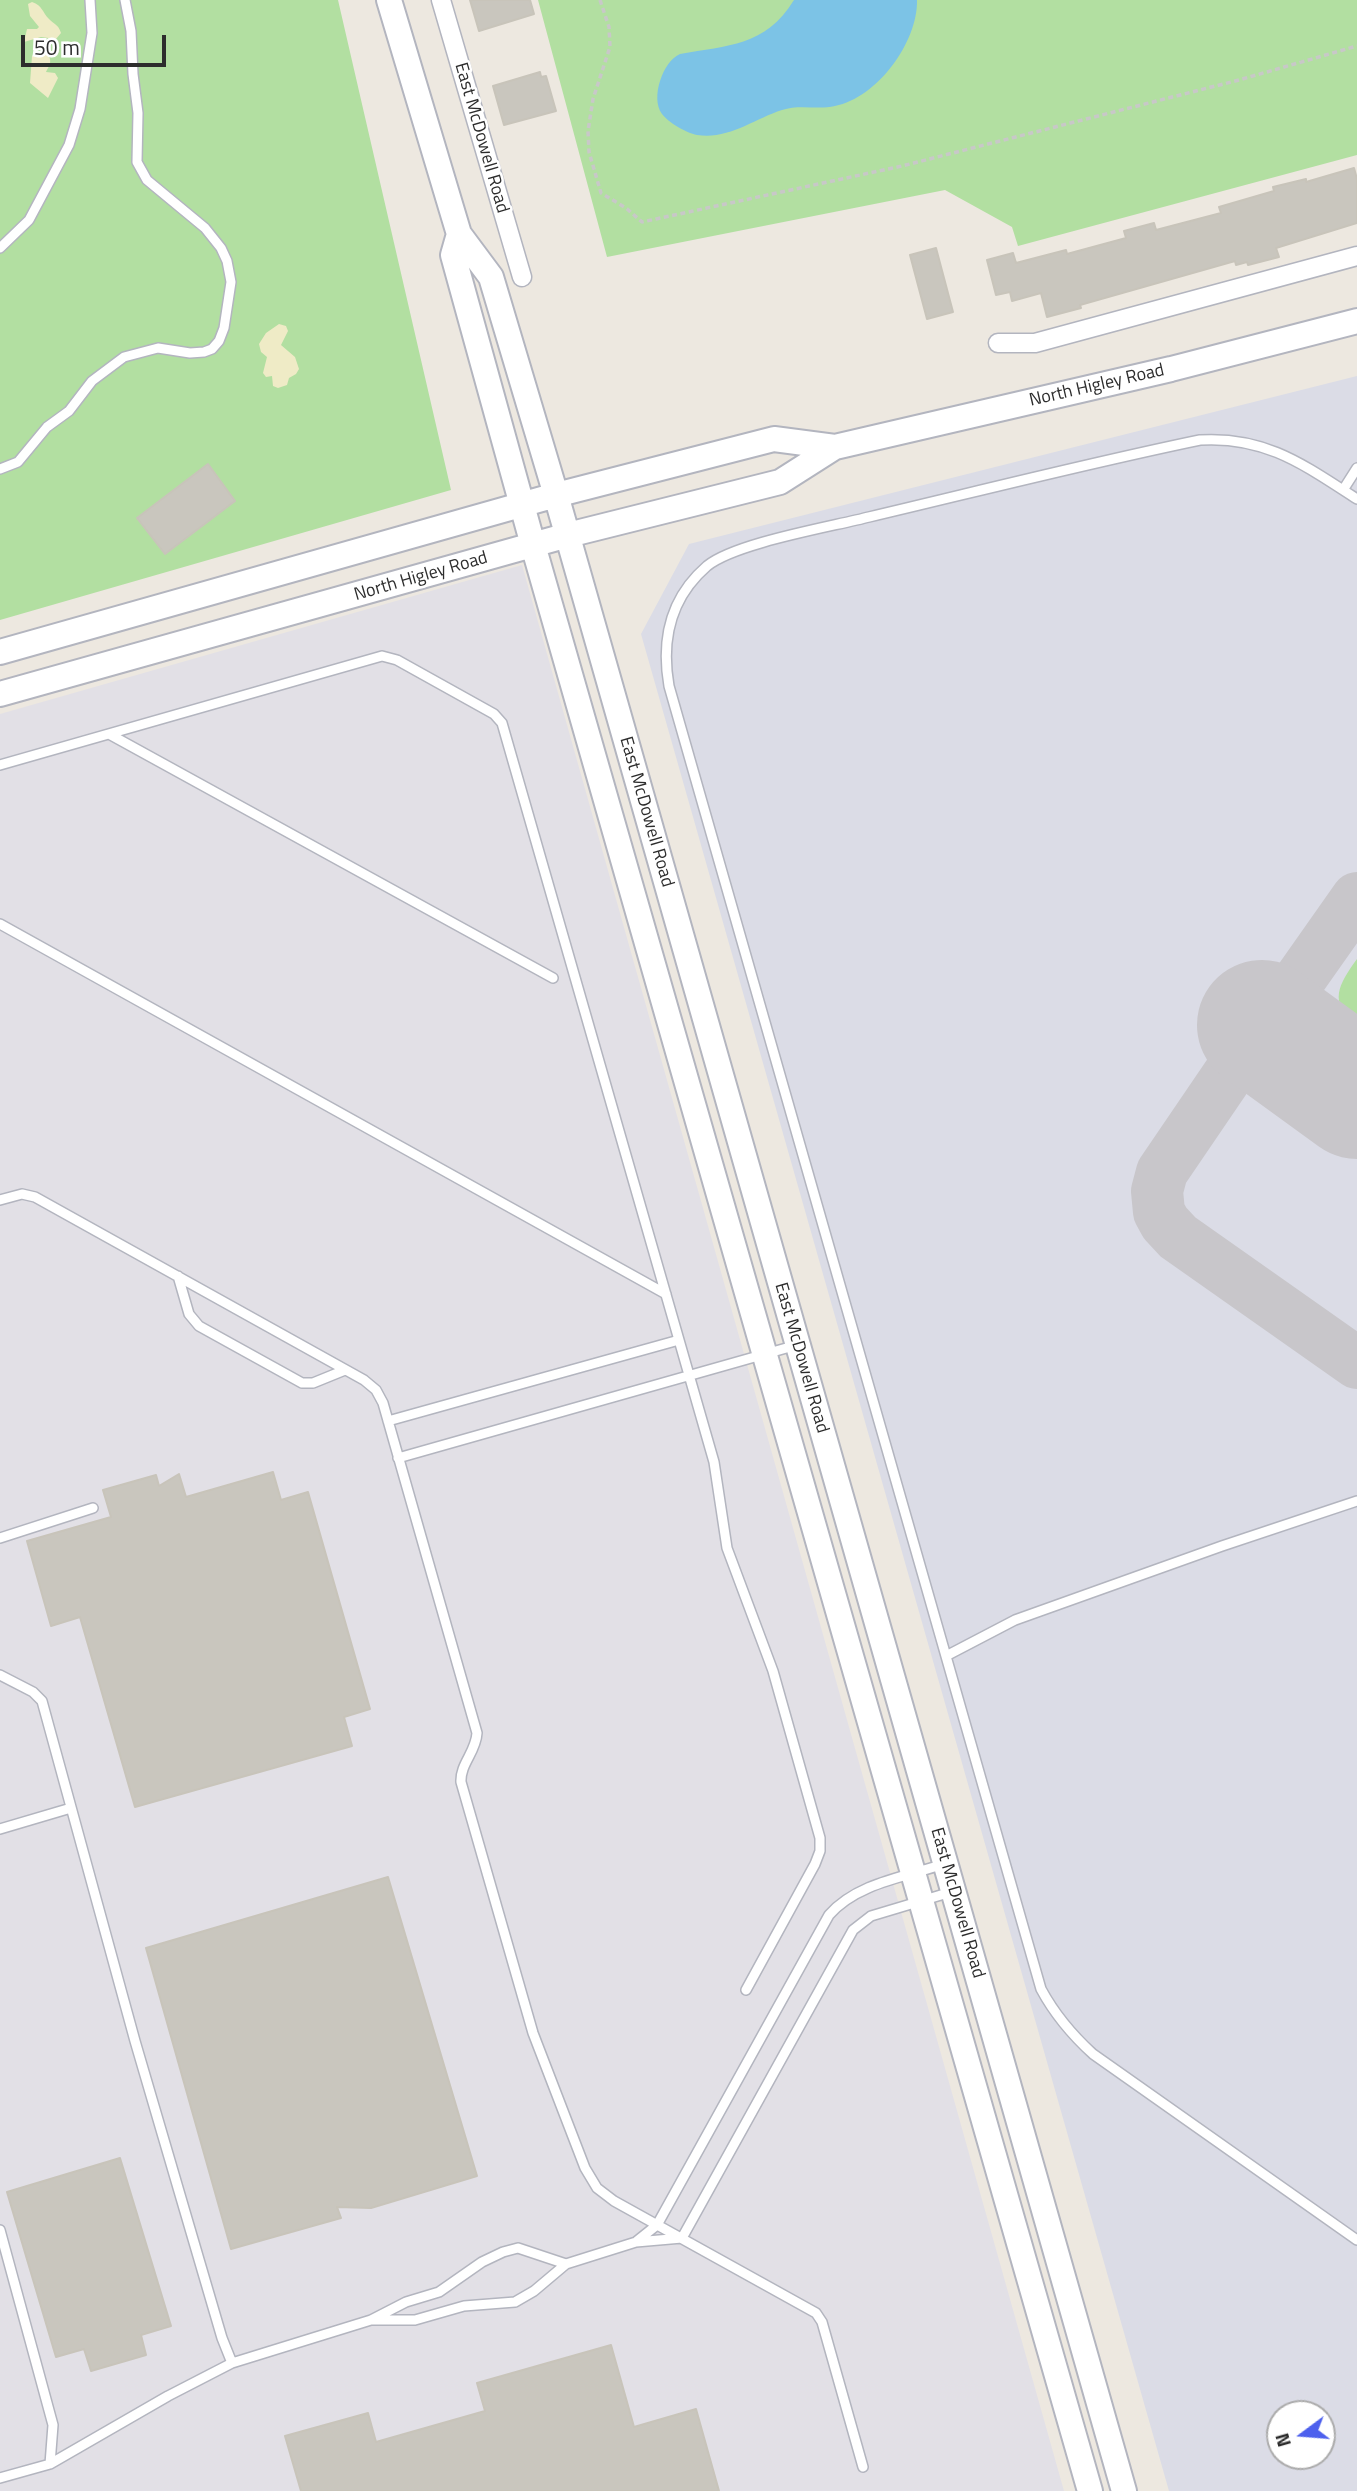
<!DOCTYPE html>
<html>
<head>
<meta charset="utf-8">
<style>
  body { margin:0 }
  #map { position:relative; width:1357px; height:2491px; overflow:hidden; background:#ede8e0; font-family:"Titillium Web",sans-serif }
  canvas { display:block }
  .north { position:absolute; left:1266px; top:2400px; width:70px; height:70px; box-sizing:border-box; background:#fff; border:2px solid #ababab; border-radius:50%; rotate:254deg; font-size:19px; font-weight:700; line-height:28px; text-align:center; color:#2d2d2d }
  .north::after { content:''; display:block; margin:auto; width:24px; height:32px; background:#4d60ed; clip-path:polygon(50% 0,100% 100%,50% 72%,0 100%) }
  .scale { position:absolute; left:21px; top:35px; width:145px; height:32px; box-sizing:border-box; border:4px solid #2d2d2d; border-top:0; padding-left:9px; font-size:21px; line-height:24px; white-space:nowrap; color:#2d2d2d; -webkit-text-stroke:5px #fff; paint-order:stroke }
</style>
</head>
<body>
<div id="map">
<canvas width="1357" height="2491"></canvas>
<div class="north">N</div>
<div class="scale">50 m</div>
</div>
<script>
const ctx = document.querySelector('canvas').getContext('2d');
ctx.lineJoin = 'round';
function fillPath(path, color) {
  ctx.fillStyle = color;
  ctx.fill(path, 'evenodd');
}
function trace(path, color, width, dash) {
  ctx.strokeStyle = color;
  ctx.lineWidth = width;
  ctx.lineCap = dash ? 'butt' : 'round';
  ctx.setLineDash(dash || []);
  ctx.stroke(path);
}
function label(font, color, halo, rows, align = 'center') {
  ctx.font = font + ' "Titillium Web",sans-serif';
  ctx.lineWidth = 5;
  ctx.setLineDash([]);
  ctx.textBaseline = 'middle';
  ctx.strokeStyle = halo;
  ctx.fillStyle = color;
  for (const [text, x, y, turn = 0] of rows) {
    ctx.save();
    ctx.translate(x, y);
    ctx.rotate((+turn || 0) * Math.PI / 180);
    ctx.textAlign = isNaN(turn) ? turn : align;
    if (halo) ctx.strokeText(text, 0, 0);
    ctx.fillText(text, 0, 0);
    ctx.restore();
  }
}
fillPath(new Path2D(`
  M522,565l542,1926h-1064v-1777z`), '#e2e0e6');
fillPath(new Path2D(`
  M1357,376v2115h-188l-528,-1857 48,-90zM1280,2414h42v42h-42z`), '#dbdce6');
fillPath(new Path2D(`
  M0,0h338l113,490 -451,130z
  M538,0h819v155l-339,91 -6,-19 -67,-37 -338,67z
  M1357,959v65c-30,-21 -18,-40 0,-65z`), '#b2dfa1');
fillPath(new Path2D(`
  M32,2c11,4 10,10 17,17 6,6 9,5 12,14l-5,6 -15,-2 -17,5 3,-13h10l2,-2 -9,-11 -2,-12z
  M39,51h5c9,8 7,12 2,21l9,1 3,5 -10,20 -18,-15 2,-27z
  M279,324l7,2 2,5 -7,14 14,12 4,12 -3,5 -7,4 -2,7 -9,3 -5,-2 -1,-10 -6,1 -3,-4 4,-16 -6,-5 -2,-8 7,-11z`), '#efebc6');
fillPath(new Path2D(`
  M794,0h123c1,42 -40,98 -82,106 -17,4 -36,-2 -53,4 -28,9 -54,30 -85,25 -11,-2 -29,-13 -35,-21 -12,-16 1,-53 18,-60 48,-9 85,-7 114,-54z`), '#7cc3e6');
trace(new Path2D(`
  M1357,898l-57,81 -38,46 -100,147 -5,19 2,21 6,11 13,14 179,126`), '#c8c6ca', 52);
trace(new Path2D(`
  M1262,1025l95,69`), '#c8c6ca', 130);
const building = new Path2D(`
  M470,0h60l4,14 -55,17z
  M540,72l1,5 5,-1 10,35 -52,14 -11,-39z
  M1354,168l3,11v44l-81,25 3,9 -31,8 -1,-3 -11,3 -1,-4 -155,44 1,3 -34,9 -6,-24 -29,8 -2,-9 -14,3 -9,-35 26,-7 3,10 50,-13 1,4 59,-16 -2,-7 30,-8 2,7 65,-17 -2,-6 55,-16 -1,-4 33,-8v3z
  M936,248l17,64 -26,7 -17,-64z
  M208,464l27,37 -70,53 -28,-36z
  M273,1472l8,28 27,-8 62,217 -26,8 8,29 -217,61 -55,-190 -29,9 -24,-85 84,-24 -8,-27 53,-15 3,11 20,-12 7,23z
  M388,1877l89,299 -106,32 -34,-1 4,11 -110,31 -85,-301z
  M120,2158l51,168 -30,9 5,20 -55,16 -7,-22 -28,8 -49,-165z
  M611,2345l23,82 62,-18 23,82h-418l-16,-55 83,-23 8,29 109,-31 -8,-28z`);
fillPath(building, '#c9c6be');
trace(building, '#c8c4ba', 2);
const service = new Path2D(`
  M0,248l29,-28 40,-75 11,-36 12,-76 -2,-33
  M0,469l18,-7 29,-35 22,-16 23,-30 32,-24 34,-9 32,5 14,-1 8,-3 7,-8 5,-13 7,-46 -4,-21 -6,-13 -16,-20 -58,-48 -10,-18 1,-49 -5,-39 -2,-43 -6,-31
  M1343,490l14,-22
  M1357,499c-53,-34 -91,-63 -157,-59 -111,23 -221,51 -331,77 -39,10 -134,26 -162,49 -37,32 -46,74 -38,120l372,1303c14,26 30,45 52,65l264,186
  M109,734l444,244
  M0,765l382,-109 15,4 97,54 8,9 212,739 13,86 46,123 47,167v13l-5,13 -69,126
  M0,924l666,370
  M0,1200l22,-6 13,3 329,183 12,10 7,13 94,330c-1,19 -17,31 -16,49l72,251 52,135 12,20 17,13 202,112 6,9 41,145
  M178,1276l11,38 10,12 103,57h11l32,-13
  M388,1421l291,-81
  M398,1458l399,-113
  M0,1538l93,-30
  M946,1656l69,-36 207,-74 135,-45
  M0,1675l33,17 9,9 93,340 87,297 10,25
  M0,1829l71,-21
  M0,2230l53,195 -3,39
  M637,2241l20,-16 172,-310c28,-32 76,-38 115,-51
  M371,2320h44l49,-14 51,-4 19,-11 32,-27 70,-22 46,-4 171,-308 18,-14 80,-24
  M0,2478l50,-14 118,-68 64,-33 139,-43 35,-18 33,-10 43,-30 21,-10 15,-4 48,16`);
const minor = new Path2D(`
  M441,0l81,277
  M998,343h37l322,-87`);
const secondary = new Path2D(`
  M389,0l70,234 32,43 65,218 568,1996
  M459,234l-6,21 80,290 557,1946
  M0,652l556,-157 218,-56 61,8
  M0,694l568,-159 212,-53 55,-35 336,-78 186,-48`);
trace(service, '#b3b5bf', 12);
trace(minor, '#b3b5bf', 21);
trace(secondary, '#b3b5bf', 28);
trace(new Path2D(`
  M600,0l9,27 1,20 -17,52 -5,32 1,21 12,41 25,15 16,14 260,-56 337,-86 118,-34`), '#c8c8c8', 3.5, [5, 3.5]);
trace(service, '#fff', 9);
trace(minor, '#fff', 18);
trace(secondary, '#fff', 24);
label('18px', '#2d2d2d', '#fff', [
  ["East McDowell Road",481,138,74],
  ["North Higley Road",1097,386,-13],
  ["North Higley Road",421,577,-16],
  ["East McDowell Road",646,812,74],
  ["East McDowell Road",801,1358,74],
  ["East McDowell Road",957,1903,74]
]);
</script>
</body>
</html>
